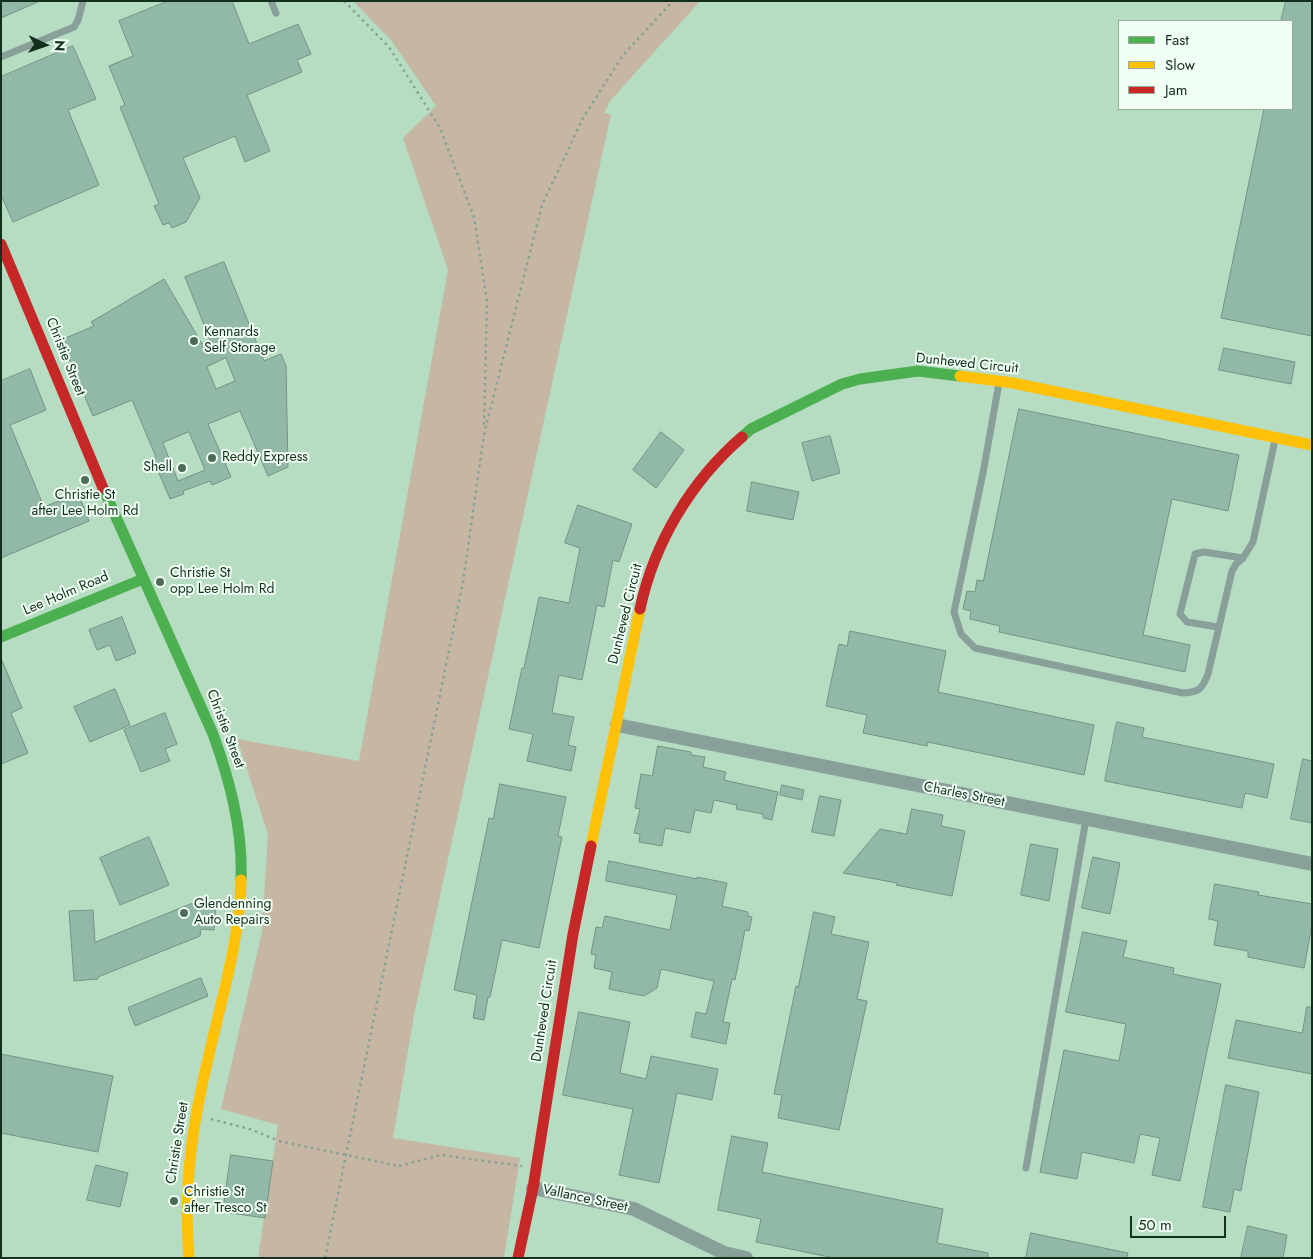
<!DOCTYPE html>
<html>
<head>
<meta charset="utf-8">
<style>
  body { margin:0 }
  #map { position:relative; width:1313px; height:1259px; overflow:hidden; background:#b6dcc1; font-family:Jost,sans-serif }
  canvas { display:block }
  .frame { position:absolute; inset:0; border:2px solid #13301d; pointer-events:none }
  .legend { position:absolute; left:1118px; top:20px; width:175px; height:90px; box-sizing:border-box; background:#f0fef4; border:1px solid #98ac9e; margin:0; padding:6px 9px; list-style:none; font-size:15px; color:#13301d }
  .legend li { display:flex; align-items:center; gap:10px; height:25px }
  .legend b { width:25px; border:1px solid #98ac9e }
  .north { position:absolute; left:20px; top:20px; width:50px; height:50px; -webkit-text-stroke:4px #f0fef4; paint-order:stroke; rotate:93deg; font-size:14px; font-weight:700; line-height:20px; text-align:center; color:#13301d }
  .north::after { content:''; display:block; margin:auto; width:18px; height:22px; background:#13301d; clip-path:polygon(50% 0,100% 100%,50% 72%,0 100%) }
  .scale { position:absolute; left:1130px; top:1216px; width:96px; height:22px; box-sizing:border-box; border:2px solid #13301d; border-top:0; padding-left:6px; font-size:15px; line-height:18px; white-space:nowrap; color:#13301d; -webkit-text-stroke:4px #f0fef4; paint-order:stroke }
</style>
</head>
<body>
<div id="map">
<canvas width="1313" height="1259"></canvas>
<div class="frame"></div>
<ul class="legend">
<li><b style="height:6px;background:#4caf50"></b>Fast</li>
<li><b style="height:6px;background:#ffc107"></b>Slow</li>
<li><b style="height:6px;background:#c62828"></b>Jam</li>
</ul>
<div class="north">N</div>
<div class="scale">50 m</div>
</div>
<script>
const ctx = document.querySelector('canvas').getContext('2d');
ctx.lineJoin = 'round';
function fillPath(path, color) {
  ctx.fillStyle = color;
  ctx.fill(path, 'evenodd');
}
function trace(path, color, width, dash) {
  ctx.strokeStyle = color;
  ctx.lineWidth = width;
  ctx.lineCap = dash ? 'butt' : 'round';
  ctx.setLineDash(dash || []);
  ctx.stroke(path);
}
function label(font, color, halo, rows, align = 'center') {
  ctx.font = font + ' Jost,sans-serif';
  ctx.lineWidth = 4;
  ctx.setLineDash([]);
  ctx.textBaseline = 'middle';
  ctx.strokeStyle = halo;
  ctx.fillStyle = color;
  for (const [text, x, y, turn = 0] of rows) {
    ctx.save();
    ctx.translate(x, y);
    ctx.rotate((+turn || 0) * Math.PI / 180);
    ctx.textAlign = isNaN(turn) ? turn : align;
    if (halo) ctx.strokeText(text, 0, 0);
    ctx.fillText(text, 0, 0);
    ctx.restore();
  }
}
fillPath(new Path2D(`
  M353,1h347l-90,100 -6,12 7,1 -197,901 -21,123 127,20 -16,100h-246l20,-133 -57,-16 41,-177 6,-98 -31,-95 122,22 89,-491 -45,-132 33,-32 -45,-66z`), '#c5b7a3');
const building = new Path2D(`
  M1,1h39l-39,17z
  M168,1h64l17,43 49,-20 13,30 -14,6 5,12 -55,23 23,56 -25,11 -10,-26 -52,22 17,40 -14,24 -14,6 -3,-5 -6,2 -9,-19 5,-2 -39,-97 5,-2 -16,-39 24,-10 -14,-35z
  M1286,1h26v335l-91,-18 43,-209h28v-88h-11z
  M73,46l23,53 -28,11 31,75 -86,37 -12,-27v-118z
  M224,262l40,99 17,-7 5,12 2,101 -20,9 -28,-65 -32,13 23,53 -19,8 -2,-4 -27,10 1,3 -14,5 -17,-40 3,-2 -24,-57 -39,16 -32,-76 33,-14 -3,-4 73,-43 38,65 8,-4 -25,-63zM226,358l9,23 -19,8 -9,-22zM189,432l16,38 -27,11 -15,-38z
  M1224,348l71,14 -4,22 -72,-14z
  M30,369l16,41 -36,15 34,82 34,-14 11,28 -88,37v-177z
  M1019,409l220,46 -11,56 -56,-12 -29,136 47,10 -5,27 -186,-40 1,-6 -30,-7 1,-8 -8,-2 4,-18 8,1 2,-12 6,1z
  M661,432l23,18 -28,38 -23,-18z
  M830,436l10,37 -28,8 -10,-38z
  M752,482l47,10 -6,28 -46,-9z
  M578,505l54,19 -13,38 -6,-2 -9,47 -7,-2 -15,75 -23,-5 -7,38 22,4 -6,28 8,2 -5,24 -44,-10 6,-27 -24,-5 13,-61h2l15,-71 30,6 11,-55 -15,-5z
  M122,617l14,36 -20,8 -6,-16 -13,5 -8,-20z
  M850,631l96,20 -8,41 156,33 -10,50 -156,-33 -1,4 -64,-13 4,-18 -41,-9 13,-62 8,2z
  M1,658l21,50 -11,5 17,40 -27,11z
  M115,689l15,36 -40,17 -16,-35z
  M165,713l12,31 -12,5 5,12 -29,11 -17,-42z
  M1117,722l27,6 -2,9 132,27 -7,34 -22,-5 -3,15 -137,-27z
  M658,746l33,6v3l14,2 -2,10 23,5 -2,8 54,12 -6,28 -9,-2v-4l-27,-5 1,-4 -23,-5 -3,13 -16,-3 -5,23 -25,-5 -3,18 -23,-4 1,-8 -6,-1 6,-24 -5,-1 6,-34 11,2z
  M1303,759l9,2v62l-21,-4z
  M500,784l66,13 -8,39 4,1 -23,111 -37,-8 -12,57h-2l-4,23 -11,-2 4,-23 -23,-5 35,-172 4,1z
  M782,785l22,5 -2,10 -22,-5z
  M820,796l21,4 -7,36 -22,-4z
  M912,809l31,6 -2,11 24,5 -13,65 -56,-11 1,-2 -54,-10 37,-44 26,5z
  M149,837l20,48 -49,20 -20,-47z
  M1031,844l27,5 -9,52 -28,-6z
  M1093,857l27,6 -10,51 -28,-6z
  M609,861l88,18v-2l30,6 -5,23 26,6v4l4,1 -3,14 -4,-1 -10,50 -3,-1 -9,43 7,1 -4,21 -35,-7 5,-25 10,2 8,-33 -53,-12 -4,19 -13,8 -35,-7 3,-17 -18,-4 2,-13 -5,-1 5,-27 6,1 3,-12 65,14 7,-35 -71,-14z
  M1215,884l44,8 -1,3 54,9v21l-8,43 -56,-11v-6l-34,-6 4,-24 -9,-2z
  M201,900l15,2 -2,28 -13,-1 -1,7 -102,41v2l-24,2 -5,-70 24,-1 2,32z
  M814,912l21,5 -4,17 38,8 -12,57 10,2 -28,129 -61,-12 4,-23 -8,-1 22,-108 2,1z
  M1083,932l44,9 -4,16 51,11 -1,6 48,10 -41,197 -28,-6 8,-37 -20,-4 -6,29 -52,-11 -5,27 -37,-7 24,-122 55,11 7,-37 -60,-12z
  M201,978l7,18 -73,30 -7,-18z
  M1307,1007h5v67l-84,-16 8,-38 66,13z
  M579,1012l51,10 -10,51 26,6 5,-23 67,13 -6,31 -35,-7 -18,90 -40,-8 14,-66 -70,-14z
  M1,1054l112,22 -15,76 -97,-19z
  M1226,1085l33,7 -18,99 -7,-2 -4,23 -27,-5z
  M732,1136l36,7 -6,29 181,37 -6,34 51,10v5h-154l-78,-16 5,-23 -43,-9z
  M231,1155l42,6 -8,57 -42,-6z
  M96,1165l32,8 -8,34 -33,-7z
  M1248,1226l39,9 -4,23h-42z
  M1031,1233l97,20 -1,5h-101z`);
fillPath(building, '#92b9a7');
trace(building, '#759384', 1);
trace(new Path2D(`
  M344,1l45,46 51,81 34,89 13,84 -3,126
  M211,1119l42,11 26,11
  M399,1166l42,-11 81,11
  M325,1258l138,-676 21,-148 58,-229 41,-87 40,-63 50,-54`), '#8aa096', 2.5, [2.5, 4]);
trace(new Path2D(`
  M271,1l5,12
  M1,57l73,-30 4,-7 5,-19
  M999,383l-16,90 -29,139 7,22 14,14 208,45c17,-1 19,-4 25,-19l24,-103 4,-7 7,-6 10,-16 22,-102
  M1218,627l-31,-5 -7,-8 15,-60 9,-2 39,6
  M1026,1168l60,-349`), '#899f99', 7);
trace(new Path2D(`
  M617,725l695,139
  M533,1188l101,21 90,44 22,5`), '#899f99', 14);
trace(new Path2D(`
  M742,437l9,-8 91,-45 18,-5 58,-8 42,5
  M103,488l110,246c17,47 30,96 28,146
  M1,637l142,-58`), '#4caf50', 11);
trace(new Path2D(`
  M960,376l53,7 299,62
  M591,846l49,-237
  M189,1258c-6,-73 3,-132 20,-203 13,-58 31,-116 32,-175`), '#ffc107', 11);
trace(new Path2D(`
  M1,244l102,244
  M640,609c14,-66 51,-128 102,-172
  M518,1258l15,-70 40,-254 18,-88`), '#c62828', 11);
trace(new Path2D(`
  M279,1141l120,25`), '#8aa096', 2.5, [2.5, 4]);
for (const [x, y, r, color] of [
  [194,341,5,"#4c6c56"],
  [212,458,5,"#4c6c56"],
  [182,468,5,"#4c6c56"],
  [85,480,5,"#4c6c56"],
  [160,582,5,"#4c6c56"],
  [184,913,5,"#4c6c56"],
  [174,1201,5,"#4c6c56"]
]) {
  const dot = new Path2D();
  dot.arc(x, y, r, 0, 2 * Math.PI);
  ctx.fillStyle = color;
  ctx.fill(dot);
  trace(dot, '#f0fef4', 2);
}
label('14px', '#13301d', '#f0fef4', [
  ["Kennards",204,333],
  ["Self Storage",204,349],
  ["Reddy Express",222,458],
  ["Shell",172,468,"right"],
  ["Christie St",85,496,"center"],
  ["after Lee Holm Rd",85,512,"center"],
  ["Christie St",170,574],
  ["opp Lee Holm Rd",170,590],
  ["Glendenning",194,905],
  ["Auto Repairs",194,921],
  ["Christie St",184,1193],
  ["after Tresco St",184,1209]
], 'left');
label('14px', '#13301d', '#f0fef4', [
  ["Christie Street",65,357,68],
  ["Dunheved Circuit",967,364,6],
  ["Lee Holm Road",66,594,-23],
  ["Dunheved Circuit",626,614,-76],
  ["Christie Street",225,729,69],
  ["Charles Street",964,795,11],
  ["Dunheved Circuit",545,1011,-81],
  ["Christie Street",178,1143,-81],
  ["Vallance Street",585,1199,12]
]);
</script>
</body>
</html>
